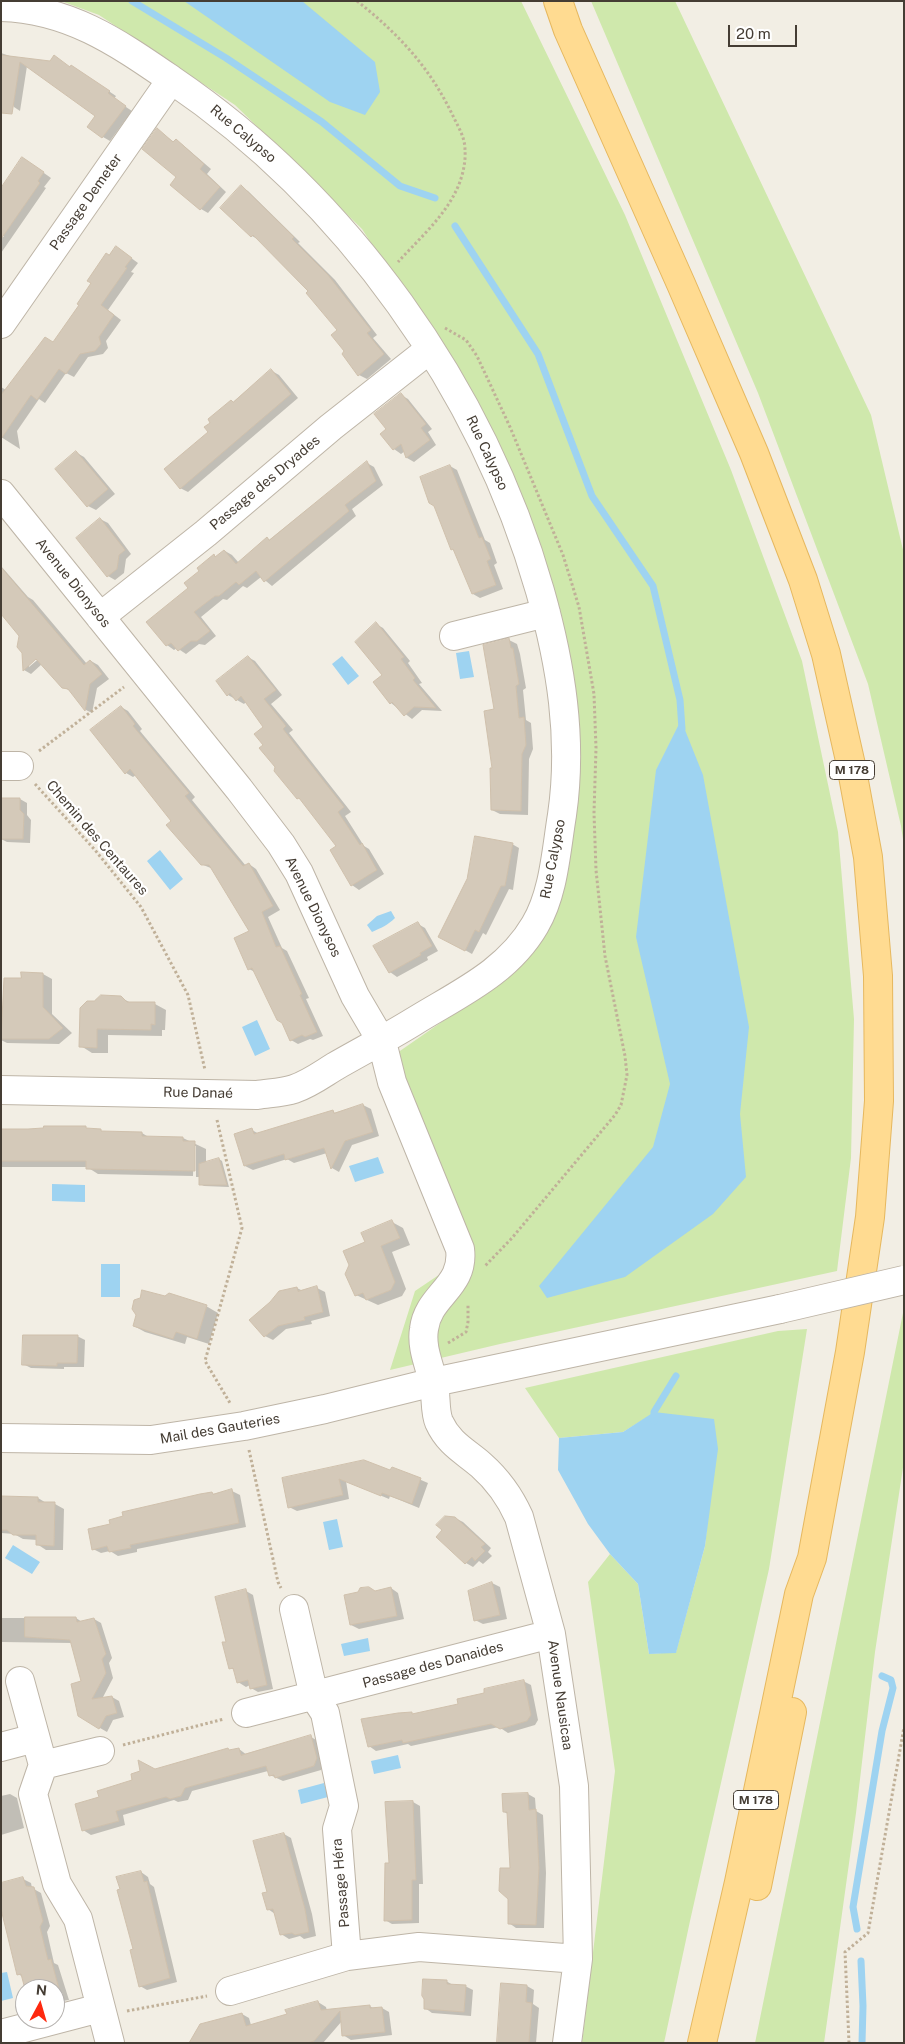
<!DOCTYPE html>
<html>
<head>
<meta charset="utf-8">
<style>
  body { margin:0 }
  #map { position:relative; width:905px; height:2044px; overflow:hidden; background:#f2eee4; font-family:"Public Sans",sans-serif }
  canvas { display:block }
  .frame { position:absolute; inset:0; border:2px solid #453d34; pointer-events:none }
  .north { position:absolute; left:15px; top:1979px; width:50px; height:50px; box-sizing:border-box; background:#fff; border:1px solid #b5b1ae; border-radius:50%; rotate:6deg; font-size:14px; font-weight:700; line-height:20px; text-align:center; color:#453d34 }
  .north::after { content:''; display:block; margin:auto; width:18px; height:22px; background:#fe290f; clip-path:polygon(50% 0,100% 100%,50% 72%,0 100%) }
  .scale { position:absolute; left:728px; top:25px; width:69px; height:22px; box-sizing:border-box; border:2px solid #453d34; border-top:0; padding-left:6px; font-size:15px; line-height:18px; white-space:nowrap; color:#453d34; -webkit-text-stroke:4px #fff; paint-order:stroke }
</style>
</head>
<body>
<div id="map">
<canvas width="905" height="2044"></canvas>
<div class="frame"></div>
<div class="north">N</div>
<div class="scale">20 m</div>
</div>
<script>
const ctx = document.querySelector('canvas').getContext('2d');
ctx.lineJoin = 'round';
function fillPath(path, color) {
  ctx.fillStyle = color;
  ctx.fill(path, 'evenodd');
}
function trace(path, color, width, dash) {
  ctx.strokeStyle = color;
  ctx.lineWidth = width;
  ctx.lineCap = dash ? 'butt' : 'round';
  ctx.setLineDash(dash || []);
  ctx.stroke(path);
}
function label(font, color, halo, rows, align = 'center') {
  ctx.font = font + ' "Public Sans",sans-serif';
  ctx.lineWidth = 4.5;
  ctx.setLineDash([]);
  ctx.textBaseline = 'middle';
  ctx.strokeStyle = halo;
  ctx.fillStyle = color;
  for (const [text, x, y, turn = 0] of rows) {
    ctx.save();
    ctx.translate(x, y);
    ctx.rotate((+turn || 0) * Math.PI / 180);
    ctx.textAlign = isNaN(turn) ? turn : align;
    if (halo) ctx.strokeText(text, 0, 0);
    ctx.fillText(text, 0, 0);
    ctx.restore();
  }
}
fillPath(new Path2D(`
  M61,1h460l104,214 106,255 71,191 36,171 16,187 -3,139 -14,113 -337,73 -110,26 25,-79 49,-33 -67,-205 82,-57 61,-62 31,-196 -14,-137 -55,-131 -49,-100 -91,-141 -127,-124 -136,-90z
  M591,1h84l196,414 33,139v292l-3,-20 -33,-142 -110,-291z
  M904,1308v153l-29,191 -19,161 -32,230h-69z
  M807,1329l-38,240 -79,352 -26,122h-82l33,-272 -27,-189 22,-28 28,30 11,70 27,-2 29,-106 5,-47 -56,-86 -31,19 -64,6 -34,-50 253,-57z`), '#cfe8ac');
fillPath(new Path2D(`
  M184,1h118l73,61 5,30 -15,23 -35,-13z
  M469,651l5,26 -14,2 -4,-26z
  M342,656l17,20 -11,9 -16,-21z
  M681,720l22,55 46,252 -9,87 6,63 -33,37 -88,63 -78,21 -8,-12 114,-139 17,-63 -34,-147 20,-167z
  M160,850l23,29 -13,11 -23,-29z
  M391,911l4,7c-7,7 -14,10 -23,14l-5,-7 10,-9z
  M257,1020l13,29 -15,7 -13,-29z
  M378,1157l6,16 -29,9 -6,-16z
  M52,1184l33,1v17l-33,-1z
  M101,1264h19v33h-19z
  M654,1412l60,7 4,30 -13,97 -29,107 -27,1 -11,-70 -28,-30 -22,-30 -30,-54 1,-32 64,-6z
  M337,1519l6,28 -14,3 -6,-28z
  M13,1545l27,17 -8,12 -27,-16z
  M368,1638l2,13 -26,5 -3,-12z
  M398,1755l3,13 -27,6 -3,-13z
  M324,1783l4,14 -27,7 -3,-14z
  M7,1972l6,26 -12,3v-28z`), '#9ed3f1');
fillPath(new Path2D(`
  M1,53l15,5 63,13 37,25 -2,3 18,12 -22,30 -7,-4 -6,-21 -70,-50 -7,45 -6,-4 -13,-27z
  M157,130l17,12 2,-2 7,5 28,24 -4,5 19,18 -18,21 -7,-4z
  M30,163l21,15 -7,9 2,1 -45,65v-18l3,2 -3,-33z
  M241,187l7,4 52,51 -2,1 37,37 42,55 -4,3 18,21 -24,20 -8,-4 -13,-23 -8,-22 -29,-38 -50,-52 -7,-4z
  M123,252l15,11 -7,9 3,1 -26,37 13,10 -15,21 2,7 -5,6 -15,3 -14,20 -8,-4 -21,30 -6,-4 -22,32 3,18 -19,-12v-50l5,3 48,-47 26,-39 30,-48z
  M272,371l7,4 19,23 -110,94 -8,-4 29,-56 24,-29z
  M401,395l7,4 24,30 -4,3 8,13 -22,17 -7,-4 -2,-7 -4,3 -7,-5 -13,-15 7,-5z
  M77,453l7,4 31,37 -19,16 -8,-4 -31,-37z
  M367,463l7,4 9,18 -31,24 4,7 -84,70 -11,-9 -14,11 -4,-2 -16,14 -4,-1 -22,18 15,19 -11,9 -6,-1 -13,10 -9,-6 -3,2 -7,-5 23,-57 11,-17 13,-15 3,2 8,-7 7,4 7,8 29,-24 2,1z
  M450,466l7,4 28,70 5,3 7,20 -3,2 9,24 -23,9 -7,-4 -18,-43 -3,-2z
  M100,519l8,4 23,31 -5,5 -2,14 -9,7 -7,-4z
  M1,566l27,31 5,3 54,64 4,-3 7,4 11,14 -12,9 -5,25 -6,-3 -14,-18 -9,-5 -21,-23 -11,10 -7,-4 -3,-34 -20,-24zM40,654l2,2 -13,11v-3z
  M376,624l7,4 27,33 -2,2 14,20 -3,1 23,27 -20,-1 -10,9 -21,-16 -8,-28z
  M509,640l8,4 3,10 6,34 -3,2 3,30 5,3 2,26 -4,10 -1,56 -28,-1 -8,-4 3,-100z
  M248,657l7,4 27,34 -11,9 22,26 -4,3 62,79 -6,4 19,30 5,3 15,25 -25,16 -7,-5 -14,-38 -36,-47 -4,-2 -22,-31 -11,-22v-18l-19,-25 -2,2 -16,-9z
  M121,707l7,4 14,18 -2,2 55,66 -3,3 54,66 3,-2 7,5 24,41 -12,7 14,31 5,3 22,47 -3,1 17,37 -10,4 -3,-1 -12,5 -7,-4 -8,-17 -28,-51 -6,-3 1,-37 -37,-63 -12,-5 -28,-43 -37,-46 -3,2 -7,-4z
  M1,799h19l7,4v12l4,5 -1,23 -23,-1 -6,-3z
  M512,844l7,4 -6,42 -4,-1 -23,46 -3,-2 -11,21 -32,-18z
  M418,924l7,4 13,23 -11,6 1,3 -31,17 -7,-5z
  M23,974h20l9,5v35l20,19 -13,11 -52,-1 -6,-3v-34h4l18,-27z
  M120,997l11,6 24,1 11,6 -1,20h-3v6l-54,-1v18h-16l-11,-7z
  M363,1105l8,4 8,27 -27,9 -13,27 -7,-4 -5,-15 -33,10 -7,-4 -34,11 -8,-4 -9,-31 16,-5 7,4 74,-22 4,2z
  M45,1127l41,1 3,2h11l5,3h37l8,5h33l23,11v14l13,-4 3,2 7,26 -25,-1 -4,-2v-7h-4v-31h-2l-1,30 -95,-2 -11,-7h-86v-36l44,-2z
  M392,1222l11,6 7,17 -18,7 14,37 -4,7 -24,9 -22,-10 11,-53z
  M297,1288l6,3 14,-3 8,4 5,24 -19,5 1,3 -26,5 -13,11 -8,-4 -14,-16z
  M141,1298l65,8 12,7 -9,31 -22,-7 -2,7 -40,-12 -11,-6z
  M77,1336l8,4 -1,27h-20v2l-33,-1 -8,-4z
  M393,1468l35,15 -9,25 -29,-12 -1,3 -43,-18 3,18 -52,12 -8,-4 -6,-28 108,-7z
  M232,1491l8,4 6,32 -109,22v3l-19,4 -8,-5 -9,2 -8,-4 18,-24 101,-32 3,2z
  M1,1497l37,1 10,6h7l9,5 -1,41h-17l-9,-6v-4l-14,-1 -9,-5 -13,-1z
  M455,1518l8,4 28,26 -3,4 4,4 -9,8 -4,-3 -6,6 -7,-4z
  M492,1583l8,4 7,32 -24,5 -8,-4 -6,-28z
  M391,1588l7,5 6,26 -45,10 -8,-4 25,-33z
  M246,1591l7,4 20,94 -15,3 -7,-4 -1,-3 -4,2 -8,-5 -3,-12 -5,-2 -2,-26z
  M1,1618h75l6,4 12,-3 7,4 11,35 -3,5 4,15 -11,21 10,-2 7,4 5,16 -11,3 -6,12 -28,-16 3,-34 -10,-39 -71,-1z
  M523,1681l8,4 7,35 -3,5 -27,8 -9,-6 -88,19 -3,-2 -32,7 -7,-5 42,-33 3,2 45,-10z
  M311,1737l7,4 6,22 -3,7 -38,11 -13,-6 -2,-4 -76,20 -4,9 -10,2 -4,-2 -51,15 2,10 -34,10 -8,-5 18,-32 54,-28 73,-20 3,1 8,-2 8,6z
  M10,1794l7,4 7,30 -23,7v-39z
  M528,1794l7,4 1,13 7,4 3,58 -2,55h-28l-7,-5 2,-54 -3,-55 -4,-2z
  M413,1802l7,4 3,78h-4v39l-27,1 -7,-4 5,-56z
  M284,1834l7,4 21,76 4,22 -12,3 -4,-3 -11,3 -8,-5 -6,-20 -7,-5v-16z
  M141,1872l7,5 2,7 4,3 23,95 -30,8 -7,-4 -6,-36z
  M23,1879l8,4 1,5 9,5 9,33 -3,6 7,31 4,2 11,35 -14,2v-13h-25l-7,-12 -5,-3z
  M446,1981l7,4 12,1 8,4 -2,26 -39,-3 -7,-5z
  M527,1986l7,4 -1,14 6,4 -3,35h-38z
  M318,2002l8,5 1,4 43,-5 4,3 8,-1 7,4 3,23 -41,5 -8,-5 -1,-14 -19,22h-127l46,-29 7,4 2,7 37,-10z`), '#0003');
trace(new Path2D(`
  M132,1l94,57 96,64 78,64 35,12
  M455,226l83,128 54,142 61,90 27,114 2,29
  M654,1421v-9l22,-36
  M857,1929l-4,-22 29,-176 11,-43 -2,-8 -9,-4
  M861,1961l2,45 -1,37`), '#9ed3f1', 7);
const building = new Path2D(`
  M1,55l49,6 4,-6 16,12 1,-2 39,26 -2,2 18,13 -24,32 -15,-11 8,-11 -75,-54 -8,52 -11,-1z
  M157,128l16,14 3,-3 28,25 -4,5 20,18 -20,23 -30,-25 6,-8 -34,-28z
  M22,157l22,15 -6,9 2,2 -39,56v-51z
  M241,185l53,52 -2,2 36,36 43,55 -4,3 17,21 -26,22 -16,-22 2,-3 -13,-16 6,-5 -31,-37 2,-2 -55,-56 -2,2 -31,-29z
  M116,246l16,12 -7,9 2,1 -26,37 13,10 -15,22 2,7 -6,7 -15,3 -14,20 -7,-5 -22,31 -6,-5 -30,44v-44l44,-58 8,5 26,-37 -2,-1 14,-21 -4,-2 19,-28 3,2z
  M271,369l20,25 -111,95 -16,-20 44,-37 -4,-5 6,-4 -2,-4 23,-19 2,2z
  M401,393l25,31 -5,4 9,12 -24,18 -5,-14 -8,6 -13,-16 6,-5 -12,-15z
  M76,451l32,38 -21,18 -32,-38z
  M367,461l9,20 -31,24 4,6 -85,71 -8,-11 -17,14 -3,-3 -17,14h-4l-21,16 16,19 -13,10h-6l-13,10 -7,-8 -5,3 -20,-24 42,-34 -4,-5 15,-12 -2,-3 17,-14 1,3 9,-7 12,14 31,-27 2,3z
  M450,465l29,73 3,-1 9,22 -4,2 9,24 -24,9 -19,-45 -2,1 -17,-44 -5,-3 -9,-26z
  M100,518l25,32 -6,5 -2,14 -10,8 -31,-39z
  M1,567l83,98 6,-5 12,14 -12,10 -5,27 -17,-22 -6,-1 -26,-29 -13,12 -1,-18 -5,-6 2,-11 -18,-22z
  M376,622l28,35 -3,2 14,19 -2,2 23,28 -22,-1 -10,9 -12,-14 -2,2 -17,-22 9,-7 -27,-33z
  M509,638l2,10h2l6,36 -3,2 3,32 5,-1 2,28 -4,9 -1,57 -30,-1 -1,-42h2l-8,-57 10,-2 -11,-64z
  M248,656l28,34 -12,9 22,27 -3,3 61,78 -6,5 22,33 2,-2 15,27 -26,16 -21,-36 6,-4 -37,-48 -2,1 -23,-28 1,-4 -16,-19 4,-3 -9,-11 9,-7 -22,-31 -5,5 -6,-8 -3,3 -11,-15z
  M121,706l14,18 -2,2 56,67 -4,3 58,70 6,-3 24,43 -11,6 14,35 4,-1 22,48 -2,1 17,37 -12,5 -3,-2 -12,6 -8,-18 -5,-3 -25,-52 -4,2 -14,-32 15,-7 -40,-66h-8l-35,-40 5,-4 -41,-52 -5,5 -35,-44z
  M1,798h19v12l4,4 -1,25h-22z
  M475,836l38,7 -8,43h-4l-22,46 -4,-2 -10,21 -27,-14 29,-58z
  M418,922l14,24 -12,7 1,2 -32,18 -16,-27z
  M21,972l22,1v34l20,21 -14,11h-48l3,-61h17z
  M101,995l20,1 6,6h28v23l-4,-1v6l-54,-1v19l-18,-1 1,-39 7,-7h7z
  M363,1104l10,28 -28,9 -14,28 -7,-21 -39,12 -1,-6 -40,12 -10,-32 18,-6 2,6 79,-24 1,3z
  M44,1126h42v2l15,1v2l41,1v4l41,1v4h12v30l-109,-2v-8h-85v-32h27l15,-1z
  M219,1158l8,27h-28v-21z
  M392,1220l8,18 -19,8 14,36 -4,8 -25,10 -3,-7 -8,3 -10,-22 4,-9 -6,-14 22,-9 -4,-9z
  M317,1286l6,26 -19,5 1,3 -27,6 -14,11 -15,-17 21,-18 9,-11 18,-4 1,4z
  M142,1290l23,6 4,-3 38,12 -10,34 -21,-7 -3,7 -40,-13 3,-11 -4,-6 2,-9 6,-2z
  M23,1335h55l-1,28h-20v3l-35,-1z
  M364,1460l26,10 2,-3 29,11 -9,26 -30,-11 -1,3 -42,-17 4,16 -55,13 -6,-30z
  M232,1489l7,34 -109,22 1,3 -22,4 -2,-6 -15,4 -4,-21 22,-5 -1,-4 14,-4 -1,-4 78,-18 12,-2 1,2z
  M1,1496l37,1v5h17l-1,44 -18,-1v-10h-23l-6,-5h-6z
  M445,1516l10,1 30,27 -4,3 4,4 -10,10 -3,-4 -7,7 -29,-27 6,-7 -6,-5z
  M492,1582l8,33 -26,6 -6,-30z
  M369,1587l6,4 16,-4 6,29 -47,9 -6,-30 14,-3 2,-4z
  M246,1589l21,96 -17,4 -2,-9 -11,3 -4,-15 -4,1 -7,-27h4l-11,-45z
  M25,1617h51l1,5 17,-4 12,36 -4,5 4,14 -14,26 20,-3 5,17 -11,3 -7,13 -21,-13 -7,-32 10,-3 -11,-41 -45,-3z
  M524,1680l7,35 -4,6 -27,8 -9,-5 -88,19 -1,-3 -34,7 -7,-28 37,-6 14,-1v2l46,-10 -1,-5 27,-6v-4z
  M311,1735l6,23 -3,8 -39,12 -1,-3 -5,1 -3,-10 -81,22 -4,8 -11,3 -4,-2 -50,14 3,10 -37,10 -7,-27 24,-7 -2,-6 35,-11 -1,-6 9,-3 -2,-11 17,9 73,-21 1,2 10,-2 2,7z
  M528,1793l1,17 7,-1 3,59 -3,57 -28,-1v-25l-9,-8 1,-23h10l-3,-56h-4l-1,-18z
  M413,1801l3,79h-4v40l-28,1 1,-58h4l-4,-61z
  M284,1833l21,76 4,23 -14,3 -3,-2 -12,2 -7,-26 -6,1 -5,-17 5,-1 -14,-51z
  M141,1871l3,11 3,-1 23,97 -31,9 -9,-37 3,-1 -16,-59 3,-1 -4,-12z
  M23,1877l3,9 8,1 9,34 -3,6 8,33 3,-1 8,30h-34l-4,-15 -4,1 -16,-66v-26z
  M423,1979l24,1v4l19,1 -2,27 -40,-3v-10l-2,-3z
  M501,1983l26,2 -1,17 6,1 -3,40h-32z
  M318,2001l3,9 49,-5v3l12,-1 3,25 -43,4 -2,-25 -26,30 -7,2h-118l11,-19 42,-11 4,13 41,-12 -2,-4z`);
fillPath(building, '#d4c9b9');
trace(building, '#cfc0ac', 1);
const minor = new Path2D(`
  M1,7c69,2 117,36 171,73 175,119 310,308 368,511 21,74 33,148 22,224 -6,36 -8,78 -27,110 -28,48 -77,69 -122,97 -26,16 -53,30 -79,45 -13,8 -25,17 -40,22 -12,4 -25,4 -37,6l-256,-5
  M1,324l170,-244
  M1,494l238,295 42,55 18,29 56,123 27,46 10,40 68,167c5,38 -32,46 -36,80 -3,18 5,35 9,52 4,13 1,29 6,41 10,22 26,29 42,43 17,15 29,32 38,52l32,117 23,152 4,173 -11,84
  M100,617l106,-84 125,-106 99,-78
  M454,636l92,-23
  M1,766h18
  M1,1438l150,2 93,-14 81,-17 109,-27 346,-73
  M294,1609l20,87 11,17 19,93 -7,23 10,127
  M20,1681l23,84 -10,29 24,90 21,35 32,124
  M246,1713l305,-79
  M1,1747l34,-9
  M43,1765l57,-14
  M230,1991l117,-35 72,-9 159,12
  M1,2034l99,-26`);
const major = new Path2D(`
  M558,1l10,29 113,254 73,169 49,127 23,74 25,111 17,92 10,119 1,125 -9,116 -20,135 -38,206 -13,36 -60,288 -37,161
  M757,1886l35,-174`);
trace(minor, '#beb5a7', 30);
trace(major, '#e6b85f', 30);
trace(new Path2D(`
  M357,1c43,34 74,68 97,117 5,10 11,20 11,32 1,13 -3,29 -9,41 -13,27 -38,49 -58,71
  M445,328l21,12 11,16 33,71 53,128 16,52 15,87 2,54 -2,65 2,57 9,86 20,100 2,19 -6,30 -6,10 -103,123 -27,28
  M39,751l85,-64
  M35,784l60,66 46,57 47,88 17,75
  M217,1120l25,108 -37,133 25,42
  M448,1343l18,-11 2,-10v-17
  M249,1450l29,132 3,6
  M123,1745l101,-26
  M127,2011l80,-15
  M849,2043l-4,-91 23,-19 36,-206`), '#c0b098', 3, [2.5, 2.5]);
trace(minor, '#fff', 28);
trace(major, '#ffdb91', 28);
const minorBridge = new Path2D(`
  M780,1309l124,-29`);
trace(minorBridge, '#beb5a7', 30, []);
trace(minorBridge, '#fff', 28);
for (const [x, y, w] of [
  [852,770,45],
  [756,1800,45]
]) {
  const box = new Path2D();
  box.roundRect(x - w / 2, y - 9.5, w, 19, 4);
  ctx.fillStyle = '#fff';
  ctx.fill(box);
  trace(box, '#453d34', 1);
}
label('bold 12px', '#453d34', null, [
  ["M 178",852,770],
  ["M 178",756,1800]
]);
label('14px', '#453d34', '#fff', [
  ["Rue Calypso",243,134,40],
  ["Passage Demeter",86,202,-55],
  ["Rue Calypso",487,453,65],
  ["Passage des Dryades",265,483,-40],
  ["Avenue Dionysos",73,583,51],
  ["Chemin des Centaures",97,838,49],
  ["Rue Calypso",553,859,-79],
  ["Avenue Dionysos",313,907,64],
  ["Rue Danaé",198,1093,1],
  ["Mail des Gauteries",220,1429,-10],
  ["Passage des Danaides",433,1665,-15],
  ["Avenue Nausicaa",560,1695,82],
  ["Passage Héra",341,1883,-95]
]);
</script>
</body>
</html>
